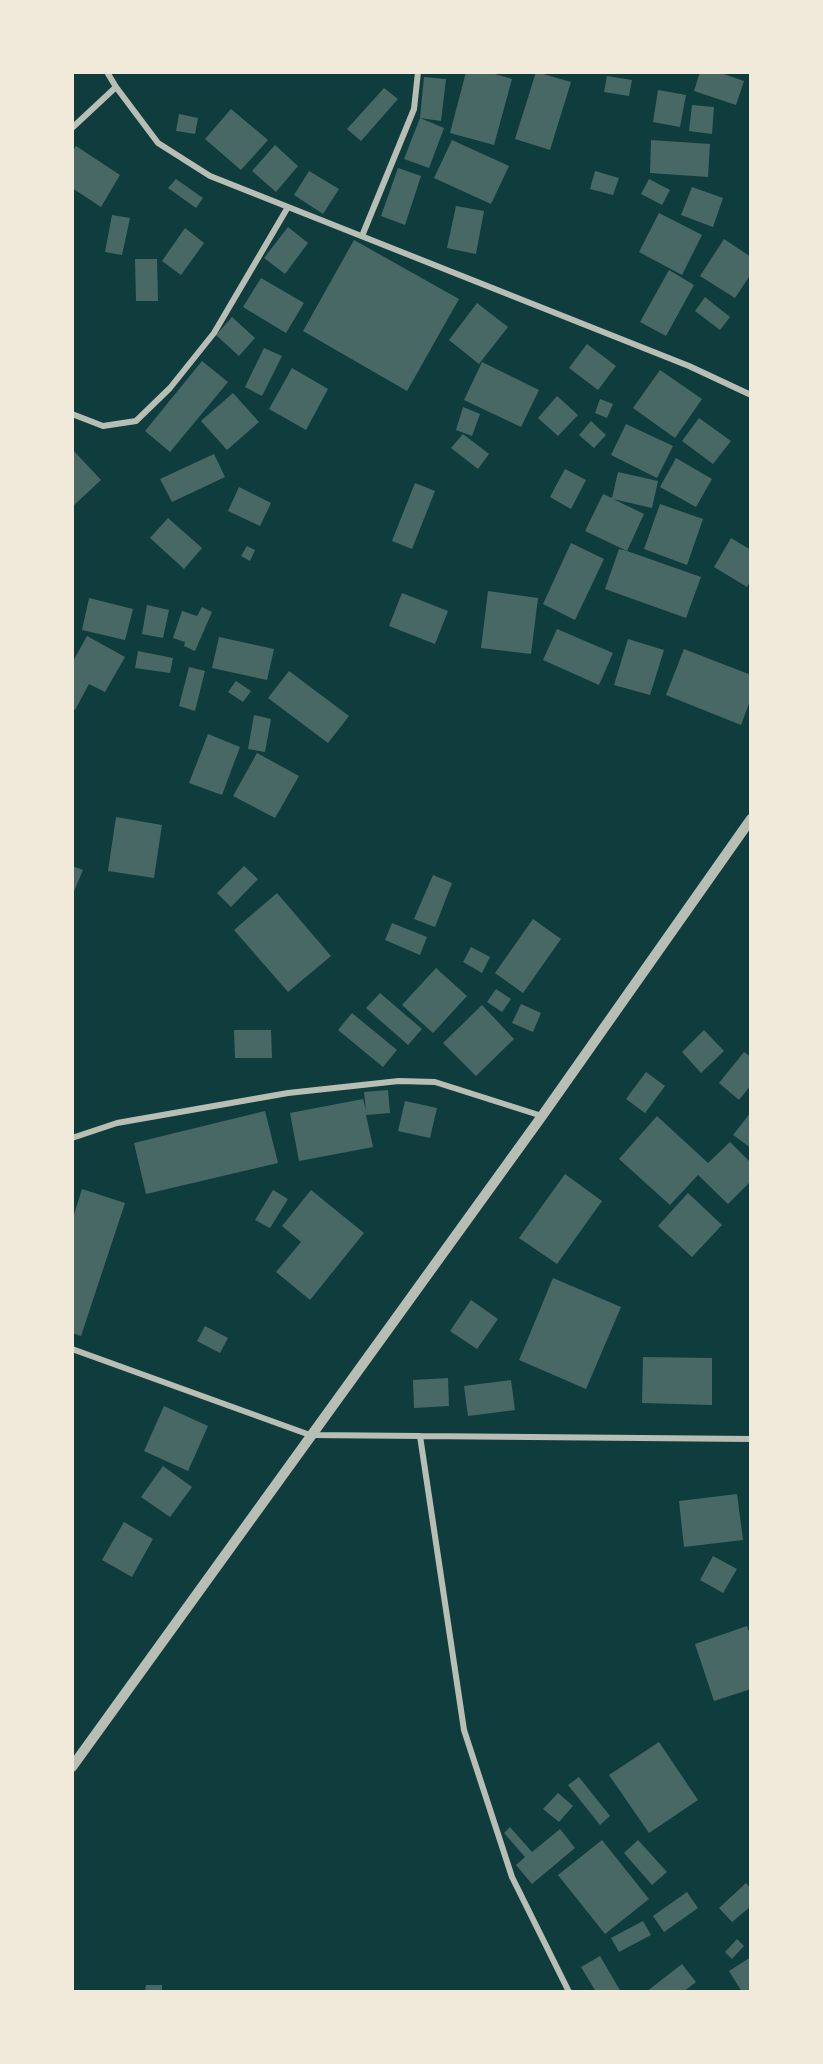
<!DOCTYPE html>
<html>
<head>
<meta charset="utf-8">
<style>
  body { margin:0 }
  #map { position:relative; width:823px; height:2064px; overflow:hidden; background:#0f3d3e; font-family:Quicksand,sans-serif }
  canvas { display:block }
  .frame { position:absolute; inset:0; border:74px solid #f1e9da; pointer-events:none }
</style>
</head>
<body>
<div id="map">
<canvas width="823" height="2064"></canvas>
<div class="frame"></div>
</div>
<script>
const ctx = document.querySelector('canvas').getContext('2d');
ctx.lineJoin = 'round';
function fillPath(path, color) {
  ctx.fillStyle = color;
  ctx.fill(path, 'evenodd');
}
function trace(path, color, width, dash) {
  ctx.strokeStyle = color;
  ctx.lineWidth = width;
  ctx.lineCap = dash ? 'butt' : 'round';
  ctx.setLineDash(dash || []);
  ctx.stroke(path);
}
fillPath(new Path2D(`
  M466,72h22l24,7 -18,66 -44,-12z
  M536,72l35,10 -21,68 -35,-11z
  M700,72h18l26,9 -8,24 -42,-14z
  M607,76l25,4 -3,16 -25,-4z
  M424,77l22,2 -5,42 -21,-3 24,10 -15,40 -25,-9 16,-41z
  M384,88l14,11 -37,42 -14,-12z
  M658,90l28,5 -6,32 -27,-5z
  M692,105l22,2 -2,27 -23,-3z
  M231,109l37,31 -27,30 -36,-31z
  M179,114l19,4 -3,16 -19,-3z
  M452,140l57,26 -18,38 -57,-26z
  M651,140l59,4 -2,33 -58,-4z
  M275,145l23,21 -22,26 -24,-21z
  M76,146l44,29 -19,32 -29,-19v-36z
  M398,168l23,8 -16,49 -24,-9z
  M309,171l30,18 -16,25 -29,-19z
  M595,171l24,7 -6,17 -23,-6z
  M176,179l27,19 -7,10 -28,-20z
  M649,179l21,11 -8,15 -21,-11z
  M692,187l31,11 -10,29 -32,-12z
  M456,206l28,5 -8,43 -29,-6z
  M659,213l43,22 -20,40 -43,-23z
  M112,215l18,3 -8,37 -17,-3z
  M288,227l20,16 -23,31 -21,-16z
  M185,228l19,15 -23,32 -19,-14z
  M724,239l27,18v17l-16,24 -35,-22z
  M354,240l105,59 -52,92 -104,-60z
  M135,259h22l1,42h-22z
  M669,270l25,15 -28,51 -26,-14z
  M261,278l43,25 -18,30 -43,-26z
  M705,297l25,20 -10,13 -25,-19z
  M477,303l31,24 -29,37 -30,-24z
  M232,317l23,21 -16,18 -23,-21z
  M587,344l29,22 -18,24 -29,-22z
  M264,348l18,8 -20,40 -17,-9z
  M202,361l26,21 -58,70 -25,-21z
  M482,362l57,28 -18,37 -57,-27z
  M292,368l36,21 -22,41 -37,-21z
  M660,370l42,29 -27,39 -42,-30z
  M233,393l26,29 -32,28 -26,-29z
  M557,396l21,19 -20,21 -20,-18z
  M600,399l13,5 -6,14 -12,-5z
  M463,407l17,7 -8,22 -16,-6z
  M699,418l32,23 -18,23 -31,-23z
  M591,421l15,14 -12,13 -15,-13z
  M626,424l47,22 -16,32 -46,-23z
  M463,434l26,20 -11,15 -27,-21z
  M72,449l29,31 -29,27z
  M214,454l11,23 -53,25 -12,-23z
  M676,458l36,21 -16,28 -36,-20z
  M565,469l21,11 -15,29 -21,-12z
  M618,472l40,9 -6,27 -39,-9 31,15 -17,37 74,26 -15,41 -81,-29 14,-40 8,2 -42,-20 18,-37 9,4z
  M415,483l20,8 -23,58 -20,-8z
  M239,487l32,16 -11,23 -32,-15z
  M660,504l43,15 -16,46 -43,-16z
  M168,518l34,30 -18,21 -34,-31z
  M731,538l20,12v30l-4,7 -33,-20z
  M571,543l33,16 -29,61 -32,-16z
  M247,546l8,4 -5,11 -9,-5z
  M488,591l50,7 -7,56 -50,-6z
  M402,593l46,18 -13,33 -46,-18z
  M89,598l44,11 -8,31 -43,-10z
  M147,605l22,5 -6,28 -21,-4z
  M202,607l10,5 -17,39 -11,-5 1,-4 -12,-4 9,-27 15,5z
  M557,629l56,24 -14,32 -56,-25z
  M87,636l38,21 -20,35 -16,-8 -14,26 -3,-2v-45z
  M219,637l55,12 -7,31 -55,-12z
  M628,639l36,11 -14,45 -36,-10z
  M684,649l67,26v23l-10,27 -75,-30z
  M138,651l35,7 -3,15 -35,-5z
  M189,667l16,4 -10,40 -16,-5z
  M289,671l60,45 -21,27 -60,-45z
  M236,681l15,10 -8,11 -15,-10z
  M254,715l17,4 -6,33 -17,-3z
  M208,734l32,13 -18,48 -33,-12z
  M257,753l42,23 -24,42 -42,-22z
  M116,817l46,8 -8,53 -46,-7z
  M72,866l11,4 -11,26z
  M244,866l14,13 -27,28 -14,-14z
  M433,875l19,8 -17,44 -21,-8z
  M277,893l54,63 -43,36 -54,-62z
  M533,919l28,20 -38,54 -28,-20z
  M392,923l35,14 -7,18 -35,-15z
  M471,947l19,10 -8,16 -19,-11z
  M436,968l31,28 -34,37 -31,-28z
  M496,989l15,10 -9,13 -15,-10z
  M380,993l42,36 -14,16 -42,-37z
  M521,1004l20,9 -8,19 -21,-9z
  M482,1005l32,34 -38,37 -33,-33z
  M352,1013l45,37 -14,17 -45,-37z
  M234,1030h37l1,28h-37z
  M704,1030l20,21 -23,22 -19,-21z
  M744,1052l7,5v28l-12,15 -20,-17z
  M646,1072l19,14 -20,27 -19,-14z
  M388,1090l2,23 -24,2 7,32 -74,14 -9,-48 73,-14 3,11 -2,-18z
  M405,1101l32,7 -7,30 -32,-7z
  M265,1111l13,52 -132,31 -12,-51z
  M751,1112v36l-18,-13z
  M657,1116l51,47 22,-21 21,21v18l-23,23 -30,-29 -28,30 -51,-46z
  M565,1174l37,27 -45,63 -38,-26z
  M82,1189l43,14 -44,133 -9,-3v-112z
  M273,1190l15,9 -18,29 -15,-8z
  M311,1190l53,43 -54,67 -34,-28 25,-30 -19,-16z
  M688,1193l34,32 -30,32 -34,-31z
  M553,1278l68,29 -35,82 -67,-29z
  M471,1300l27,19 -21,30 -27,-18z
  M205,1326l23,12 -8,15 -23,-12z
  M643,1357l69,1v47l-70,-2z
  M448,1378l1,28 -35,2 -1,-28z
  M511,1380l4,30 -47,6 -4,-30z
  M164,1406l44,20 -20,45 -44,-20z
  M163,1466l29,21 -22,30 -29,-20z
  M737,1494l6,46 -59,7 -5,-46z
  M124,1522l29,17 -21,38 -30,-17z
  M713,1556l24,13 -14,24 -23,-13z
  M747,1626l4,11v52l-37,12 -19,-57z
  M659,1742l39,58 -49,33 -40,-58z
  M579,1777l31,39 -10,9 -32,-40z
  M558,1793l15,13 -14,16 -16,-13z
  M510,1827l22,25 28,-23 15,19 -43,36 -16,-19 9,-8 -21,-24z
  M602,1840l47,59 -44,35 -47,-59z
  M638,1840l29,32 -15,13 -28,-32z
  M746,1883l5,6v17l-19,16 -13,-14z
  M687,1892l11,16 -34,24 -11,-16z
  M643,1921l8,14 -32,17 -8,-14z
  M737,1939l7,7 -12,13 -7,-7z
  M600,1956l21,36h-25l-15,-25z
  M751,1957v34l-9,1 -13,-21z
  M682,1964l14,18 -13,10h-37z
  M146,1985h16v7h-17z`), '#486865');
trace(new Path2D(`
  M107,72l9,15 42,56 52,33 479,190 62,29
  M72,128l44,-41
  M362,236l52,-127 4,-37
  M72,414l31,12 33,-5 34,-33 44,-55 74,-126
  M72,1138l45,-15 171,-30 111,-12 36,1 107,34
  M72,1349l238,86 441,4
  M420,1436l44,294 48,147 57,115`), '#b8beb3', 6);
trace(new Path2D(`
  M72,1767l470,-651 209,-297`), '#b8beb3', 10);
</script>
</body>
</html>
